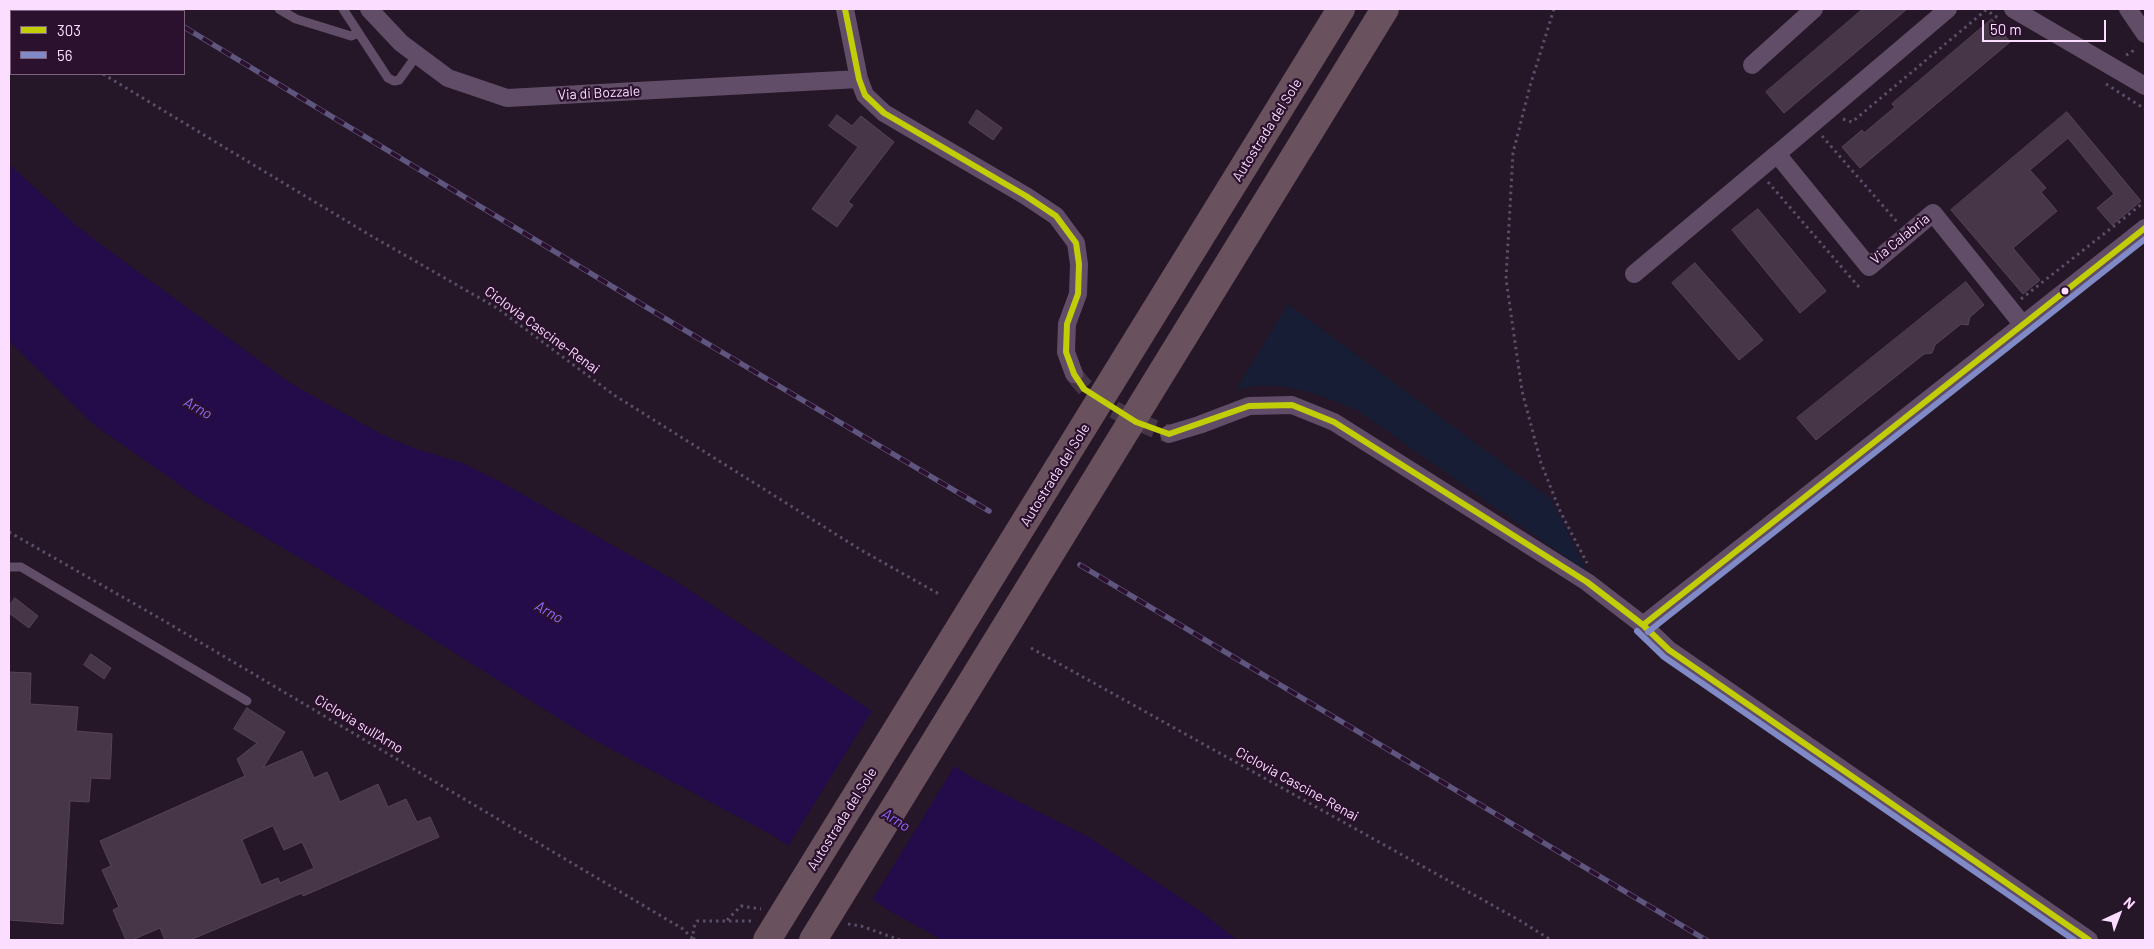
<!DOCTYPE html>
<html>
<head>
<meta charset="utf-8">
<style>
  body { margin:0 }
  #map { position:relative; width:2154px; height:949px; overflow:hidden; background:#251727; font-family:Barlow,sans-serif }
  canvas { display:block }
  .frame { position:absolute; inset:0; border:10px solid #faddff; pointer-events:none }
  .legend { position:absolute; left:10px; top:10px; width:175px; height:65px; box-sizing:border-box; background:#2b112d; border:1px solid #7e6381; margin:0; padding:6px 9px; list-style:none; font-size:15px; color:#faddff }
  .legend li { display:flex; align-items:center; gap:10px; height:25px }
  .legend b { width:25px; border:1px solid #7e6381 }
  .north { position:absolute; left:2094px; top:889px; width:50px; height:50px; -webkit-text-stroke:4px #2b112d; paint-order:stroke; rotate:43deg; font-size:14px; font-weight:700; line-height:20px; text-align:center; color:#faddff }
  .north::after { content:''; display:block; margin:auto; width:18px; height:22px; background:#faddff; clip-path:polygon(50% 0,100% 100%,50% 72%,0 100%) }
  .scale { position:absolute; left:1982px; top:20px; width:124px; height:22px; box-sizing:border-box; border:2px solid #faddff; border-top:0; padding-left:6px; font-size:15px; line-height:18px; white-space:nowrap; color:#faddff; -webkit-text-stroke:4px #2b112d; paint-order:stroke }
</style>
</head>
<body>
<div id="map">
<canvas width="2154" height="949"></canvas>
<div class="frame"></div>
<ul class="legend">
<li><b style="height:6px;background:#c1cd07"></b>303</li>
<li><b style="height:6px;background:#7f8ac7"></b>56</li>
</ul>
<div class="north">N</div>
<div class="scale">50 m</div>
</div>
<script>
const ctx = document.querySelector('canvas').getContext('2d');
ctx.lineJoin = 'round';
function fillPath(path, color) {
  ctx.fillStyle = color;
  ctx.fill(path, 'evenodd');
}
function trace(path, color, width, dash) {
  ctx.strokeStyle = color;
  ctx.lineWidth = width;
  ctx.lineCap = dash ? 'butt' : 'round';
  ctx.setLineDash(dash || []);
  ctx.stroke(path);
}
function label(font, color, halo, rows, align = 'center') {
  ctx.font = font + ' Barlow,sans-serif';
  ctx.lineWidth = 4.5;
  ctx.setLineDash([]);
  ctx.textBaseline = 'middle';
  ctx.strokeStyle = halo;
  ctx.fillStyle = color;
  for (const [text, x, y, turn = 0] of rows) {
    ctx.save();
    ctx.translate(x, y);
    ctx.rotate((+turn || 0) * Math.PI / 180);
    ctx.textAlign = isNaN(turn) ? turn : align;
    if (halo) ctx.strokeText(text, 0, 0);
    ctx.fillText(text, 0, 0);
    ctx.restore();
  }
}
fillPath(new Path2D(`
  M1288,304l263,195 37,74 -228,-161c-38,-17 -83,-35 -124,-22z`), '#161d35');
fillPath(new Path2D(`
  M9,164l69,63 21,16 191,140 91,51 35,15 47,14 38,19 173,98 297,197 119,61 106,70 41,32h-295l-52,-29 -118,-76 -185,-99 -226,-142 -161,-95 -107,-75 -84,-83z`), '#240b4a');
fillPath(new Path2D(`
  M873,709l83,55 -85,138 -84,-54z`), '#251727');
const building = new Path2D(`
  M1863,9h44l-123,104 -18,-21z
  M1992,19l18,23 -150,126 -18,-21 20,-17 2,3 31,-26 -3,-3z
  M977,110l25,18 -9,12 -24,-17z
  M2067,112l74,89 -29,24 -15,-17 17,-14 -46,-56 -38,32 16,18 -5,4 16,19 -44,37 27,32 -17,14 -72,-84z
  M837,115l15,11 9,-10 33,26 -46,60 5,3 -16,22 -25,-18 46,-62 -29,-21z
  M1758,209l68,82 -26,22 -68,-83z
  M1695,263l68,77 -24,20 -67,-77z
  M1966,282l18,23 -14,12 -2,8 -7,-1 -26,21 -3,8 -8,1 -108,86 -19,-22z
  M15,598l23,18 -9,12 -20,-15v-7z
  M91,654l20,14 -7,11 -20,-14z
  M9,672l22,1 -1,31 48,3 -2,24 36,3 -2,45 -19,-1 -2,24 -19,-1 -7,123 -54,-4z
  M247,708l38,24 -22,36 39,-17 12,27 13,-6 13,30 38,-18 10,23 18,-8 11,23 13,-5 9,20 -136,59 -1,-3 -112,47h-25l-5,-12 -28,12h-6l-13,-30 6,-3 -17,-37 9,-4 -11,-25 145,-65 -8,-17 20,-16 -23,-14zM273,826l11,24 18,-8 12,26 -34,15 -2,-5 -17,7 -19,-45z`);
fillPath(building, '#463648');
trace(building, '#584259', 1);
trace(new Path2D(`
  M1074,374c21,31 61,48 95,60`), '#453547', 18, [18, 9]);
trace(new Path2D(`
  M1554,9l-24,77 -17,67 -7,126 16,112 19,72 19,48 27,52
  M9,17l2,1
  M2126,55l5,-2 5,-6
  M103,74l265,160 129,74 117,87 247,155 78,44
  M2106,84l39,25
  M1843,119l9,3 134,-112 12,8
  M1822,136l76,87
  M1768,182l90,104 4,-4
  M2021,299l121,-95h3
  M9,532l152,87 522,310 11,11
  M1031,648l488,272 32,20
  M727,920l14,-14 20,3
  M848,924l13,2 39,14
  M694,940l-1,-11 4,-8h56`), '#584f6b', 3, [2.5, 4]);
trace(new Path2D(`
  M279,9l17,10 55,17 7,-3
  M343,9l45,69 6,3 5,-1 18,-25
  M9,567h12l226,134`), '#614d67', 9);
trace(new Path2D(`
  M369,9l32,34 47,35 59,20 352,-19
  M845,9l14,70 6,16 19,18 142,83 30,20 20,27 3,21 -1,30 -11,30 -1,28 8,22
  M1948,9l-171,145 92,113 64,-54 90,112
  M2013,9l132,77
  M2128,9l17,25
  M1752,65l62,-56
  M1634,274l143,-120
  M1169,434l30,-9 50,-19 43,-1 42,17 253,160 56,43 26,25 420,290
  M1643,625l502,-397`), '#614d67', 18);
trace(new Path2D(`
  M767,940l574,-931
  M813,940l572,-931`), '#69515e', 28);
const rail = new Path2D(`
  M154,9l4,2
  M184,27l482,292 323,192
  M1080,565l626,375`);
trace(rail, '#5f5680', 5.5);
trace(rail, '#2b112d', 4, [11]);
trace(new Path2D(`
  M845,9l14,70 6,16 19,18 142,83 30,20 20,27 3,21 -1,30 -11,30 -1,28 8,22 10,15 52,33 33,12 80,-28 43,-1 42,17 253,160 56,43 26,25 420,290
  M1643,625l502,-397`), '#c1cd07', 6);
trace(new Path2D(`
  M1637,631l27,26 410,283
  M1648,632l497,-393`), '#7f8ac7', 6);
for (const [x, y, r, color] of [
  [2065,291,4.5,"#faddff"]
]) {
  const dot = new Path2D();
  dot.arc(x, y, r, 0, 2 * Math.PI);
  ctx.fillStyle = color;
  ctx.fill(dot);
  trace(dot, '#2b112d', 2);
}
label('14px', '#faddff', '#2b112d', [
  ["Via di Bozzale",599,93,-3],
  ["Autostrada del Sole",1267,130,-58],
  ["Via Calabria",1900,239,-39],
  ["Ciclovia Cascine-Renai",542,330,36],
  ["Autostrada del Sole",1055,475,-58],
  ["Ciclovia sull'Arno",359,724,31],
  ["Ciclovia Cascine-Renai",1297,784,29],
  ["Autostrada del Sole",842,819,-58]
]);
label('italic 15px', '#8a6bff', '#2b112d', [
  ["Arno",198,408,30],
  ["Arno",549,612,30],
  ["Arno",896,820,32]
]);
</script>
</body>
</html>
